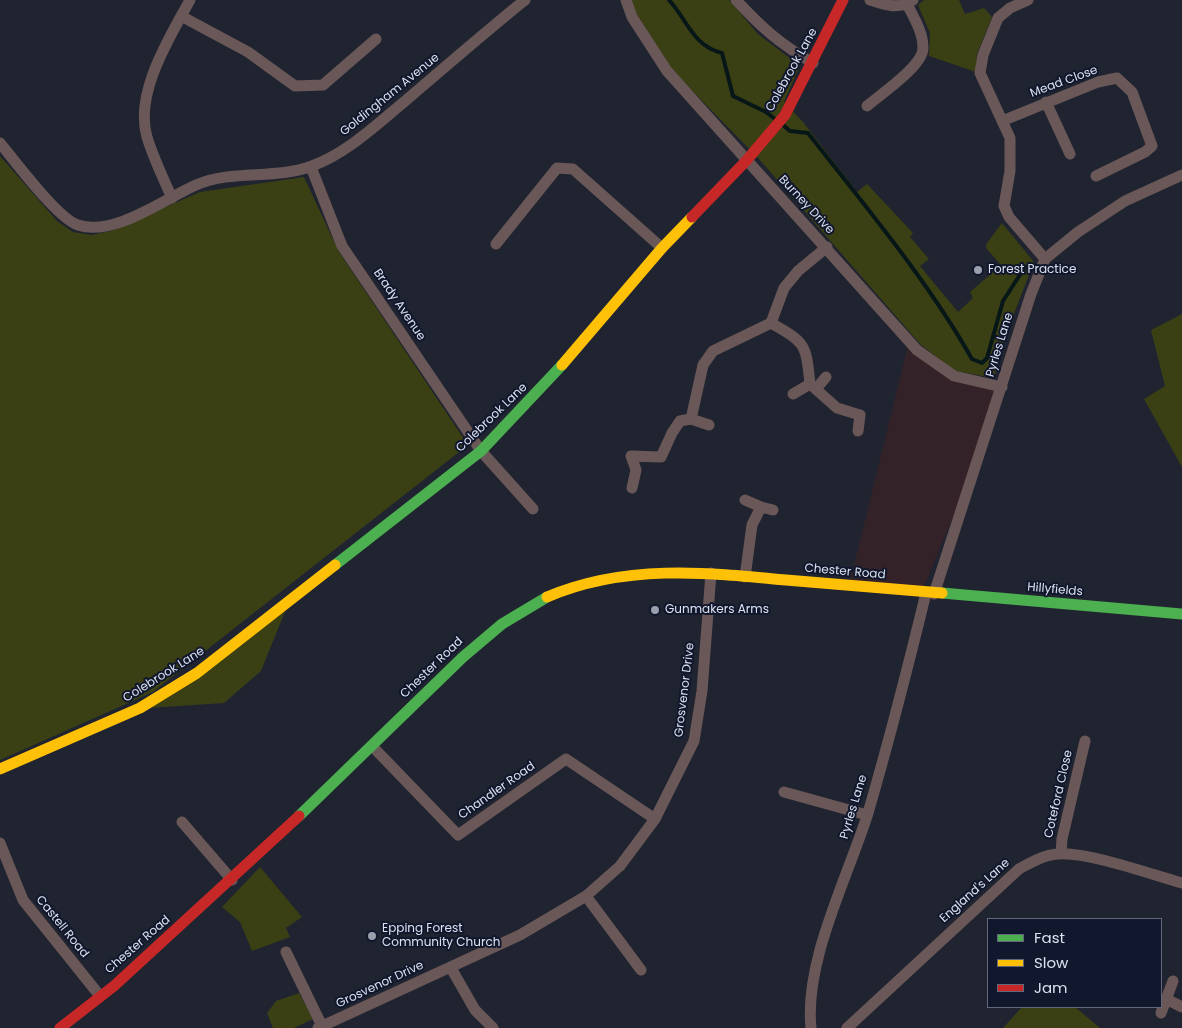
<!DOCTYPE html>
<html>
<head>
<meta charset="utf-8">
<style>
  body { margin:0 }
  #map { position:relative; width:1182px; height:1028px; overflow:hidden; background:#202430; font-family:Poppins,sans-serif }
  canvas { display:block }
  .legend { position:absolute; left:987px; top:918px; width:175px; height:90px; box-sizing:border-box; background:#11172c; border:1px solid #62687a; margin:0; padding:6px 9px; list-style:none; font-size:15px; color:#dbe1f0 }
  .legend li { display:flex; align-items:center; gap:10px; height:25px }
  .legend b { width:25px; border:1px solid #62687a }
</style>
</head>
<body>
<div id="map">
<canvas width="1182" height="1028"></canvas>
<ul class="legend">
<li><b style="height:6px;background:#4caf50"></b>Fast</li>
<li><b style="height:6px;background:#ffc107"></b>Slow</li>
<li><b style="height:6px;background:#c62828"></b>Jam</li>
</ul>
</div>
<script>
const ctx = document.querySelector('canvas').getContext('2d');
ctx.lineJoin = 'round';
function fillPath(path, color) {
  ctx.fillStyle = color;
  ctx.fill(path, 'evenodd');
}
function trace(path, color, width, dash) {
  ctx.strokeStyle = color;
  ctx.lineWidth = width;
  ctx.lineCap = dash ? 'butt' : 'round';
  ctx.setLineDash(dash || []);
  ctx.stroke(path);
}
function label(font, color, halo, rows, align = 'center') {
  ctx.font = font + ' Poppins,sans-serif';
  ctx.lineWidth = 4;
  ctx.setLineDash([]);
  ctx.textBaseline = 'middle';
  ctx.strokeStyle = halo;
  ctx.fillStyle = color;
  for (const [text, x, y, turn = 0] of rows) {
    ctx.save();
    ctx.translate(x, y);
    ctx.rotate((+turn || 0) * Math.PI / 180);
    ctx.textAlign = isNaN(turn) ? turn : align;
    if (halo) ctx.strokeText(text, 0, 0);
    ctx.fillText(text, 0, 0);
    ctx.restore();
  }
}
fillPath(new Path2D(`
  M909,341l45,35 48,11 -14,45 -64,155 -75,-1z`), '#332329');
fillPath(new Path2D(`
  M631,0h98l29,34 42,32 -16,36 19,20 54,70 10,-8 46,49 -3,4 19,22 -9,7 38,46 15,-14 -3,-6 31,-27 -15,-17 1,-5 15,-20 32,39 -28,72 -12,44 -39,-7 -34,-26 -162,-186 -87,-89 -36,-57z
  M924,0h35l6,14 19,-6 8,9 -15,37 -1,18 -47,-16 1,-23 -12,-28z
  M0,156l57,65 16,11 19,3 19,-4 89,-39 104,-15 35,75 129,193 -315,247 -153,68z
  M1182,314v153l-38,-68 21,-13 -14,-56z
  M286,609l-25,62 -37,32 -76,5z
  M260,867l42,50 -16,11 4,9 -38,14 -12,-29 -18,-15z
  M299,993l14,26 -19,9h-21l-6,-15 9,-12z
  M1022,1007h53l25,21h-97z`), '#3a3f14');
trace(new Path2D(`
  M669,0c19,21 24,46 53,53l11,43 33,16 9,7
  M783,125l7,6 18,2c57,73 118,145 164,226l10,4 5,-5 16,-57 22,-34`), '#071718', 4);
trace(new Path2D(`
  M626,0l6,17 35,54 250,279 37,26 48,11
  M736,0c26,28 44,44 77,63
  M870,0c15,5 29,10 43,0
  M1028,0l-18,8 -12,10 -15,37 -3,18 30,65v33l-6,35 5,11 36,42
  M181,16l67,36 47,34 28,-1 53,-46
  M1046,102l24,52
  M867,106c14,-12 56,-40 56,-58 0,-16 -9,-30 -16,-44
  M1002,121l96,-39 19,-4 15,14 20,54 -7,6 -49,24
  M0,143c15,18 58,76 78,82 36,12 86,-26 118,-40 36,-16 79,-5 116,-19 35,-13 63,-40 92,-64 40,-34 80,-69 121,-102
  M311,167l31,79 139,205 52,58
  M172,198c-9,-20 -19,-41 -25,-61 -13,-44 23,-100 43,-137
  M496,244l61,-76 16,1 89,79
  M771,323c35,20 35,21 39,61
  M810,384l27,24 23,7 -2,16
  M816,389l10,-12
  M793,394l17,-10
  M691,419l12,-54 10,-14 58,-28 13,-35 14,-17 29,-24
  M632,488l4,-18 -5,-14 30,1 11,-24 8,-12 11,-2 18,6
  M745,500l16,7
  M745,577l7,-52 9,-18 12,3
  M934,594l97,-300 14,-35 33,-27 47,-31 57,-26
  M372,746l86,89 108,-76 89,60
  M784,792l83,23
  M182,822l50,58
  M0,843l23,57 77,96
  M1061,853l1,-14 23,-98
  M586,896l55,74
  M286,952l36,74
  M451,968l24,42 18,18
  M1166,999l16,8
  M1161,1013l12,-32
  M318,1028l202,-93 66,-39 34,-30 35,-47 39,-78 8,-50 9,-118
  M811,1028c-7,-67 37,-151 57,-215 21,-72 40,-146 58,-220
  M847,1028l172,-159c13,-7 25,-14 39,-15 28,-3 95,21 124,29`), '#6a5858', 11);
trace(new Path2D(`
  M335,565l146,-114 81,-86
  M942,593l240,21
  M299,816l164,-159 39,-33 45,-27`), '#4caf50', 11);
trace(new Path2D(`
  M562,365l100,-117 30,-31
  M547,597c77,-33 158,-25 239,-17 52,4 104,9 156,13
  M0,769l140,-61 57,-35 138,-108`), '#ffc107', 11);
trace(new Path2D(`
  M692,217l54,-56 39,-46 58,-115
  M60,1028l54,-42 185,-170`), '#c62828', 11);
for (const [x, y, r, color] of [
  [978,270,5,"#9a9fad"],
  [655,610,5,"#9a9fad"],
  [372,936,5,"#9a9fad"]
]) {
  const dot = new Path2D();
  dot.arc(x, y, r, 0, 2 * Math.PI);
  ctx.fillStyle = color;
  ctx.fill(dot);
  trace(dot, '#11172c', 2);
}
label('12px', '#dbe1f0', '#11172c', [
  ["Colebrook Lane",792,70,-61],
  ["Mead Close",1064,82,-20],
  ["Goldingham Avenue",390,95,-39],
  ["Burney Drive",806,205,47],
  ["Brady Avenue",399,305,56],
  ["Pyrles Lane",1000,345,-73],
  ["Colebrook Lane",492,418,-44],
  ["Chester Road",845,572,5],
  ["Hillyfields",1055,590,5],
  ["Chester Road",432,668,-44],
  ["Colebrook Lane",164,675,-32],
  ["Grosvenor Drive",685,690,-83],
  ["Chandler Road",497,791,-35],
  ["Coteford Close",1059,794,-77],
  ["Pyrles Lane",854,807,-73],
  ["England's Lane",975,891,-42],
  ["Castell Road",62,927,51],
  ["Chester Road",138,945,-41],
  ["Grosvenor Drive",380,985,-25]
]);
label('12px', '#dbe1f0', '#11172c', [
  ["Forest Practice",988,270],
  ["Gunmakers Arms",665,610],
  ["Epping Forest",382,929],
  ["Community Church",382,943]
], 'left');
</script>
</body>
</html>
